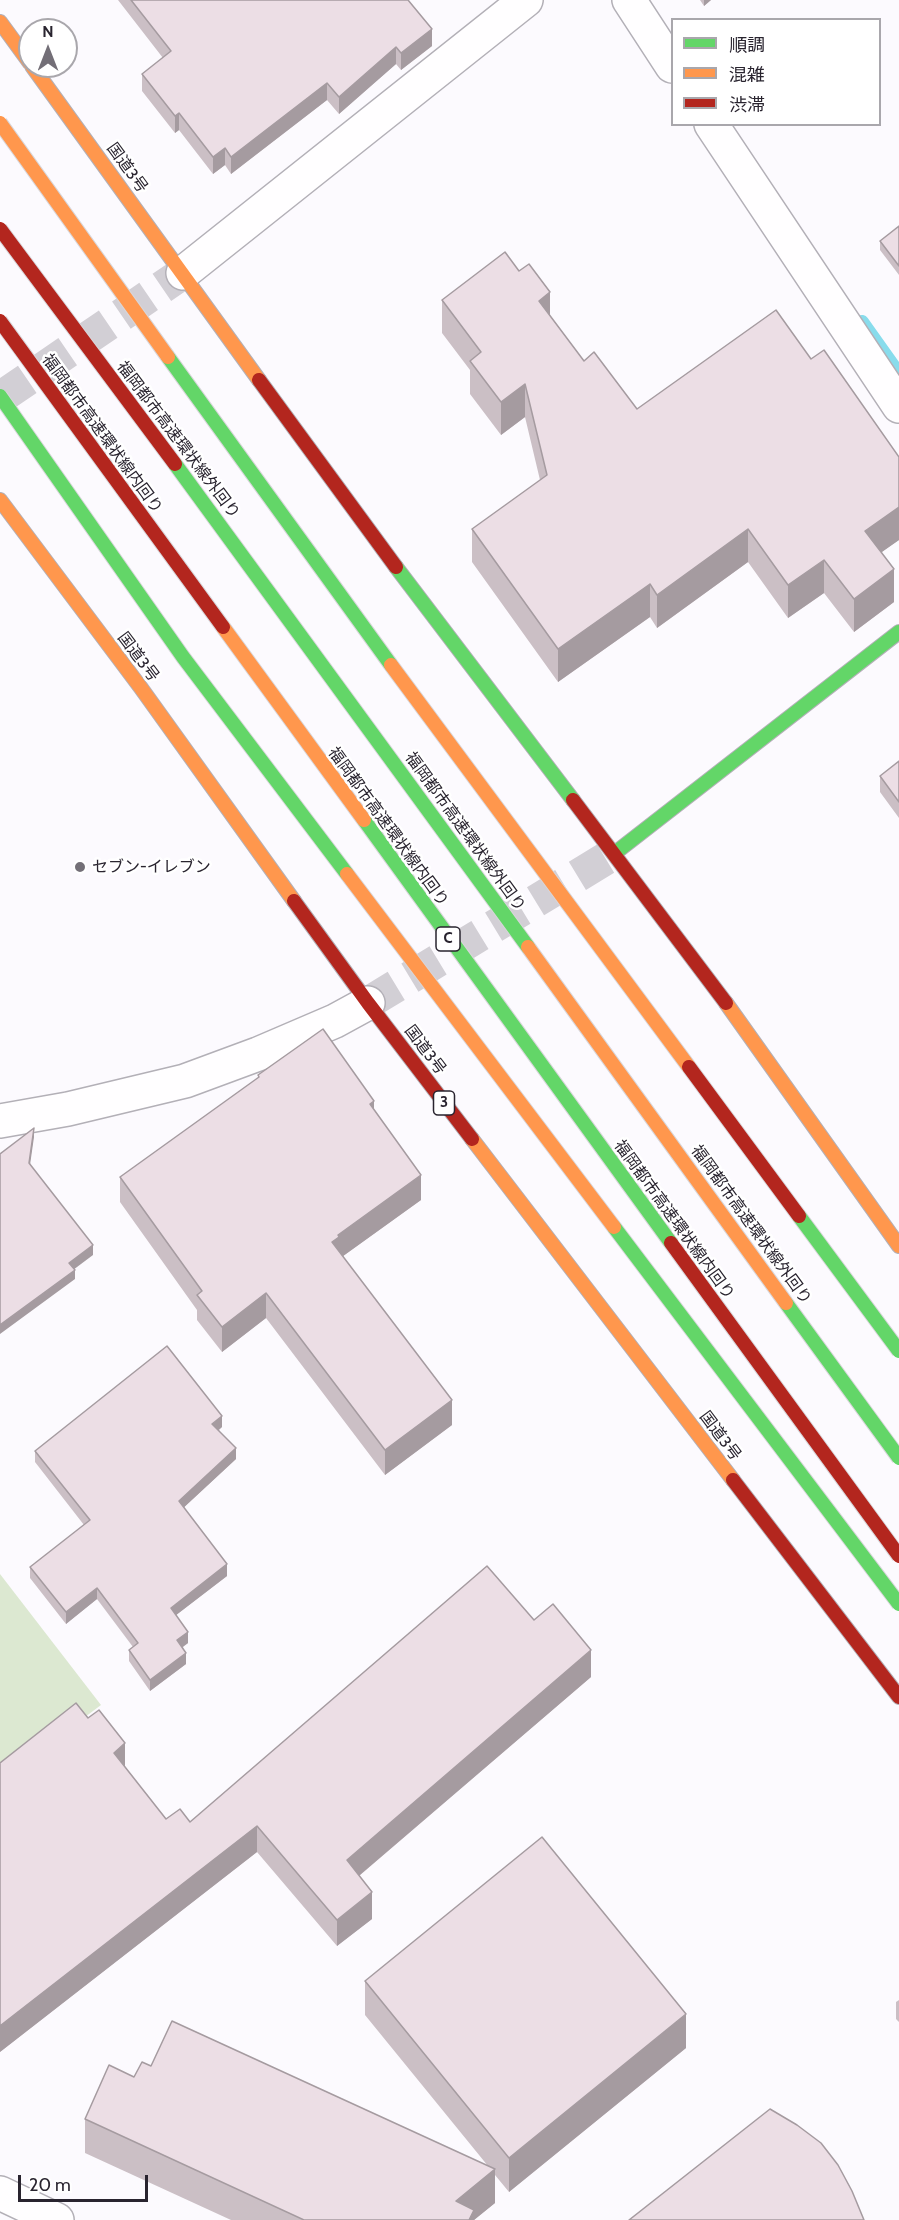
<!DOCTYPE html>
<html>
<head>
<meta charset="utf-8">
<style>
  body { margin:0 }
  #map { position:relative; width:899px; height:2220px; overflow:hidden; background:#fcfafe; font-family:Cabin,"Noto Sans JP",sans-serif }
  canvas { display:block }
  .legend { position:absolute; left:671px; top:18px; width:210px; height:108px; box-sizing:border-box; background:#fff; border:2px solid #a9a7ac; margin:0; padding:8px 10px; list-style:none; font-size:18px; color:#29242f }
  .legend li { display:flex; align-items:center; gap:12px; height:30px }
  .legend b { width:30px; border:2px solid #a9a7ac }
  .north { position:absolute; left:18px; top:18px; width:60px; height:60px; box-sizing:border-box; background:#fff; border:2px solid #a9a7ac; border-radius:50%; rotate:0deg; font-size:16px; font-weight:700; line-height:24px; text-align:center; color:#29242f }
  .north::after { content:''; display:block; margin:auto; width:21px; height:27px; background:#736f77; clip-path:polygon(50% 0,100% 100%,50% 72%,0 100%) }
  .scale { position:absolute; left:18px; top:2175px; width:130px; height:27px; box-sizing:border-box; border:3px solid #29242f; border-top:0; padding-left:8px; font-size:18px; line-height:21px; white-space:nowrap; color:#29242f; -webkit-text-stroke:4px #fff; paint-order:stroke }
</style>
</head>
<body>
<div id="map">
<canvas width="899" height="2220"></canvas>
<ul class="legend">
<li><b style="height:8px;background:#63d668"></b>順調</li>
<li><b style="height:8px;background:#ff974d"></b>混雑</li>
<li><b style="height:8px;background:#b3261e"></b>渋滞</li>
</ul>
<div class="north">N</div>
<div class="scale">20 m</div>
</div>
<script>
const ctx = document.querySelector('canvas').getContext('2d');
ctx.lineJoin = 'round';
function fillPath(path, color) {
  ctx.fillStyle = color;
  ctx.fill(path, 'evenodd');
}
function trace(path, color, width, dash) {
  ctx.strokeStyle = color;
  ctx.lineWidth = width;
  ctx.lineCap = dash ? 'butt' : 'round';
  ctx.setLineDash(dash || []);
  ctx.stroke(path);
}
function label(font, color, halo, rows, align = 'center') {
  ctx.font = font + ' Cabin,"Noto Sans JP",sans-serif';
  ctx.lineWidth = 5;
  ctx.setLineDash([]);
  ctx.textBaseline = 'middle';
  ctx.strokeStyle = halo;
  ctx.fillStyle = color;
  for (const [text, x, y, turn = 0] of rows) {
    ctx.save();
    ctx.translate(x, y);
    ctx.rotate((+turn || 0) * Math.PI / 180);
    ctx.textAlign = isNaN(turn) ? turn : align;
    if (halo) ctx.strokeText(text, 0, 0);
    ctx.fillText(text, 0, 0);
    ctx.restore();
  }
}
fillPath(new Path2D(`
  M0,1574l101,131 -101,76z`), '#dce8d1');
trace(new Path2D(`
  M862,322l37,52`), '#88dcec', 14);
trace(new Path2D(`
  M0,398l183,-125
  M368,1003l247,-150`), '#d2cfd5', 33, [33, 16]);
const street = new Path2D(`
  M629,0l43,66
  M711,124l188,282
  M183,273l343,-273
  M0,1121l68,-12 117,-28 73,-27 77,-33 33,-18
  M0,2193l57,27`);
const fast = new Path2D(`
  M396,567l177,233
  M615,853l284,-221`);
const slow = new Path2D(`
  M0,22l30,41
  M32,66l227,314
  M0,500l141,188 153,213
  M726,1003l173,243
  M472,1139l261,341`);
const jam = new Path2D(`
  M259,380l137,187
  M573,800l153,203
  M294,901l74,102 104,136
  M733,1480l166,217`);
trace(street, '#b3b0b7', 36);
trace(fast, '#b3b0b7', 16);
trace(slow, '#b3b0b7', 16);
trace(jam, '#b3b0b7', 16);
trace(street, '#fffeff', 33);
trace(fast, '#63d668', 14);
trace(slow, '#ff974d', 14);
trace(jam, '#b3261e', 14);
const fastBridge = new Path2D(`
  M168,357l223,308
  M0,396l183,261 164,217
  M175,464l353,483
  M364,820l307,423
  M799,1216l100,135
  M614,1227l285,377
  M786,1303l113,155`);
const slowBridge = new Path2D(`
  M0,123l168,234
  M223,627l141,193
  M391,665l298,402
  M347,874l267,353
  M528,947l258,356`);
const jamBridge = new Path2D(`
  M0,229l175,235
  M0,321l223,306
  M689,1067l110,149
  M671,1243l228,313`);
trace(fastBridge, '#d8d6da', 16, []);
trace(slowBridge, '#d8d6da', 16, []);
trace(jamBridge, '#d8d6da', 16, []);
trace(fastBridge, '#63d668', 14);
trace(slowBridge, '#ff974d', 14);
trace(jamBridge, '#b3261e', 14);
fillPath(new Path2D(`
  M118,0h290l24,46 -31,24 -5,-6 -57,50 -12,-14 -96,74 -6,-9 -12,9 -34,-44 -4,3 -33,-42v-17l21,-16z
  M700,0h11l-7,6z
  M899,226v49l-19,-25v-9z
  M442,300l108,16 34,45 53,48 262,131 -18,12 13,50 -40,30 -30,-39 -36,25 -40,-56 -91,66 -7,-11 -92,65 -86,-120v-33l68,-49 -15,-63 -24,18 -31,-41v-24l-28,-37z
  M899,761v57l-19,-26v-16z
  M258,1075l116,35 47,90 -78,56 109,169 -67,50 -119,-157 -44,34 -25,-32v-10l-77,-108v-25l138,-99z
  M222,1427l-3,3 17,29 -52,48 43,69 -51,39 12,28 -5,4 3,17 -36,27 -21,-30v-11l4,-3 -36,-48 -31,25 -36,-46v-11l54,-42 -49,-63v-11z
  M534,1620l57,57 -232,199 13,43 -35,27 -80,-94 -257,200 125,-285 41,52 24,3z
  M365,1981l321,67 -177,144 -14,-17v28l-21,17h-243l-146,-67v-34l66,-53 337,100 -123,-151z
  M899,2000v22l-3,-3v-17z`), '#cbbfc5');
fillPath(new Path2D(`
  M704,0h7l-7,6z
  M432,29v17l-31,24v-17z
  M396,47v17l-57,50v-17z
  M327,83v17l-96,74v-17z
  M179,113v17l-4,3v-17z
  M225,148v17l-12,9v-17z
  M550,292v33l-11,-24z
  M525,384v33l-24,18v-33z
  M899,507v33l-34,24v-33z
  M748,529v33l-91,66v-33z
  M824,560v33l-36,25v-33z
  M894,569v33l-40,30v-33z
  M650,584v33l-92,65v-33z
  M374,1101v25l-4,-22z
  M34,1128v9l-5,35v-9z
  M421,1175v25l-82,59 -7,-17 6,-7z
  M93,1245v10l-24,18v-10z
  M75,1270v9l-75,55v-9z
  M266,1293v25l-44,34v-25z
  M452,1400v25l-67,50v-25z
  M222,1416v11l-10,8v-11z
  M236,1448v11l-57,53v-11z
  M227,1564v12l-56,43v-11z
  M97,1588v11l-31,25v-12z
  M188,1632v11l-11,8v-11z
  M591,1650v27l-244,209v-26z
  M186,1653v11l-36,27v-11z
  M125,1743v27l-11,-17z
  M257,1826v26l-257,200v-26z
  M372,1892v27l-35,27v-26z
  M686,2014v34l-177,144v-34z
  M495,2169v34l-21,17h-18v-19z`), '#a59ba0');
const building = new Path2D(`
  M131,0h277l24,29 -31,24 -5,-6 -57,50 -12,-14 -96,74 -6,-9 -12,9 -34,-44 -4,3 -33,-42 29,-23z
  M899,226v40l-19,-25z
  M505,252l14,19 10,-7 21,28 -11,9 45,60 10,-9 43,57 139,-99 35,49 13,-9 75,107v50l-34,24 29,38 -40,30 -30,-39 -36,25 -40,-56 -91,66 -7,-11 -92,65 -86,-120 75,-54 -22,-91 -24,18 -31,-41 11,-9 -39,-52z
  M899,761v41l-19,-26z
  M323,1029l51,72 -4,3 51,71 -83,60 1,2 -7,5 120,158 -67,50 -119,-157 -44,34 -25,-32 5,-4 -82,-114 139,-100 -1,-2z
  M34,1128l-5,35 64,82 -24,18 6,7 -75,55v-171z
  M167,1346l55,70 -10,8 24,24 -57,53 48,63 -56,44 17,24 -11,8 9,13 -36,27 -21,-30 9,-7 -41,-55 -31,24 -36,-45 60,-47 -55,-69z
  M487,1566l47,54 19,-16 38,46 -244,210 25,32 -35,28 -80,-94 -257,200v-263l76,-60 12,15 11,-8 26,33 -11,10 52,66 14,-10 10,13z
  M542,1837l144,177 -177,144 -144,-177z
  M172,2021l323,148 -39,32 18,9 -5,10h-165l-219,-101 24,-54 25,12 8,-15 9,4z
  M770,2109l27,16 24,18 17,22 14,26 12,29h-235z`);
fillPath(building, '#ecdee5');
trace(building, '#a59ba0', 1.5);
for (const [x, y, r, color] of [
  [80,867,6,"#736f77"]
]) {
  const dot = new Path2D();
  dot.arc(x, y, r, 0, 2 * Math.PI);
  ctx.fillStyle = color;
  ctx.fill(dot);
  trace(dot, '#fff', 2);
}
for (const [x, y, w] of [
  [448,939,24],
  [444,1103,21]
]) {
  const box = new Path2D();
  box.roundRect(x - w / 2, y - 12, w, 24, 4.5);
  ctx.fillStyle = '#fff';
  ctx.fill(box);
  trace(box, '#29242f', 1.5);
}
label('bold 15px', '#29242f', null, [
  ["C",448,939],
  ["3",444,1103]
]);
label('16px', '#29242f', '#fff', [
  ["国道3号",127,168,54],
  ["福岡都市高速環状線内回り",102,434,54],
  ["福岡都市高速環状線外回り",178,440,53],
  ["国道3号",138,657,53],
  ["福岡都市高速環状線内回り",388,827,54],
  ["福岡都市高速環状線外回り",465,832,54],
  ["国道3号",425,1050,53],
  ["福岡都市高速環状線内回り",674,1220,54],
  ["福岡都市高速環状線外回り",751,1225,54],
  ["国道3号",720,1436,53]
]);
label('16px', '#29242f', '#fff', [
  ["セブン-イレブン",92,867]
], 'left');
</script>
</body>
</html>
